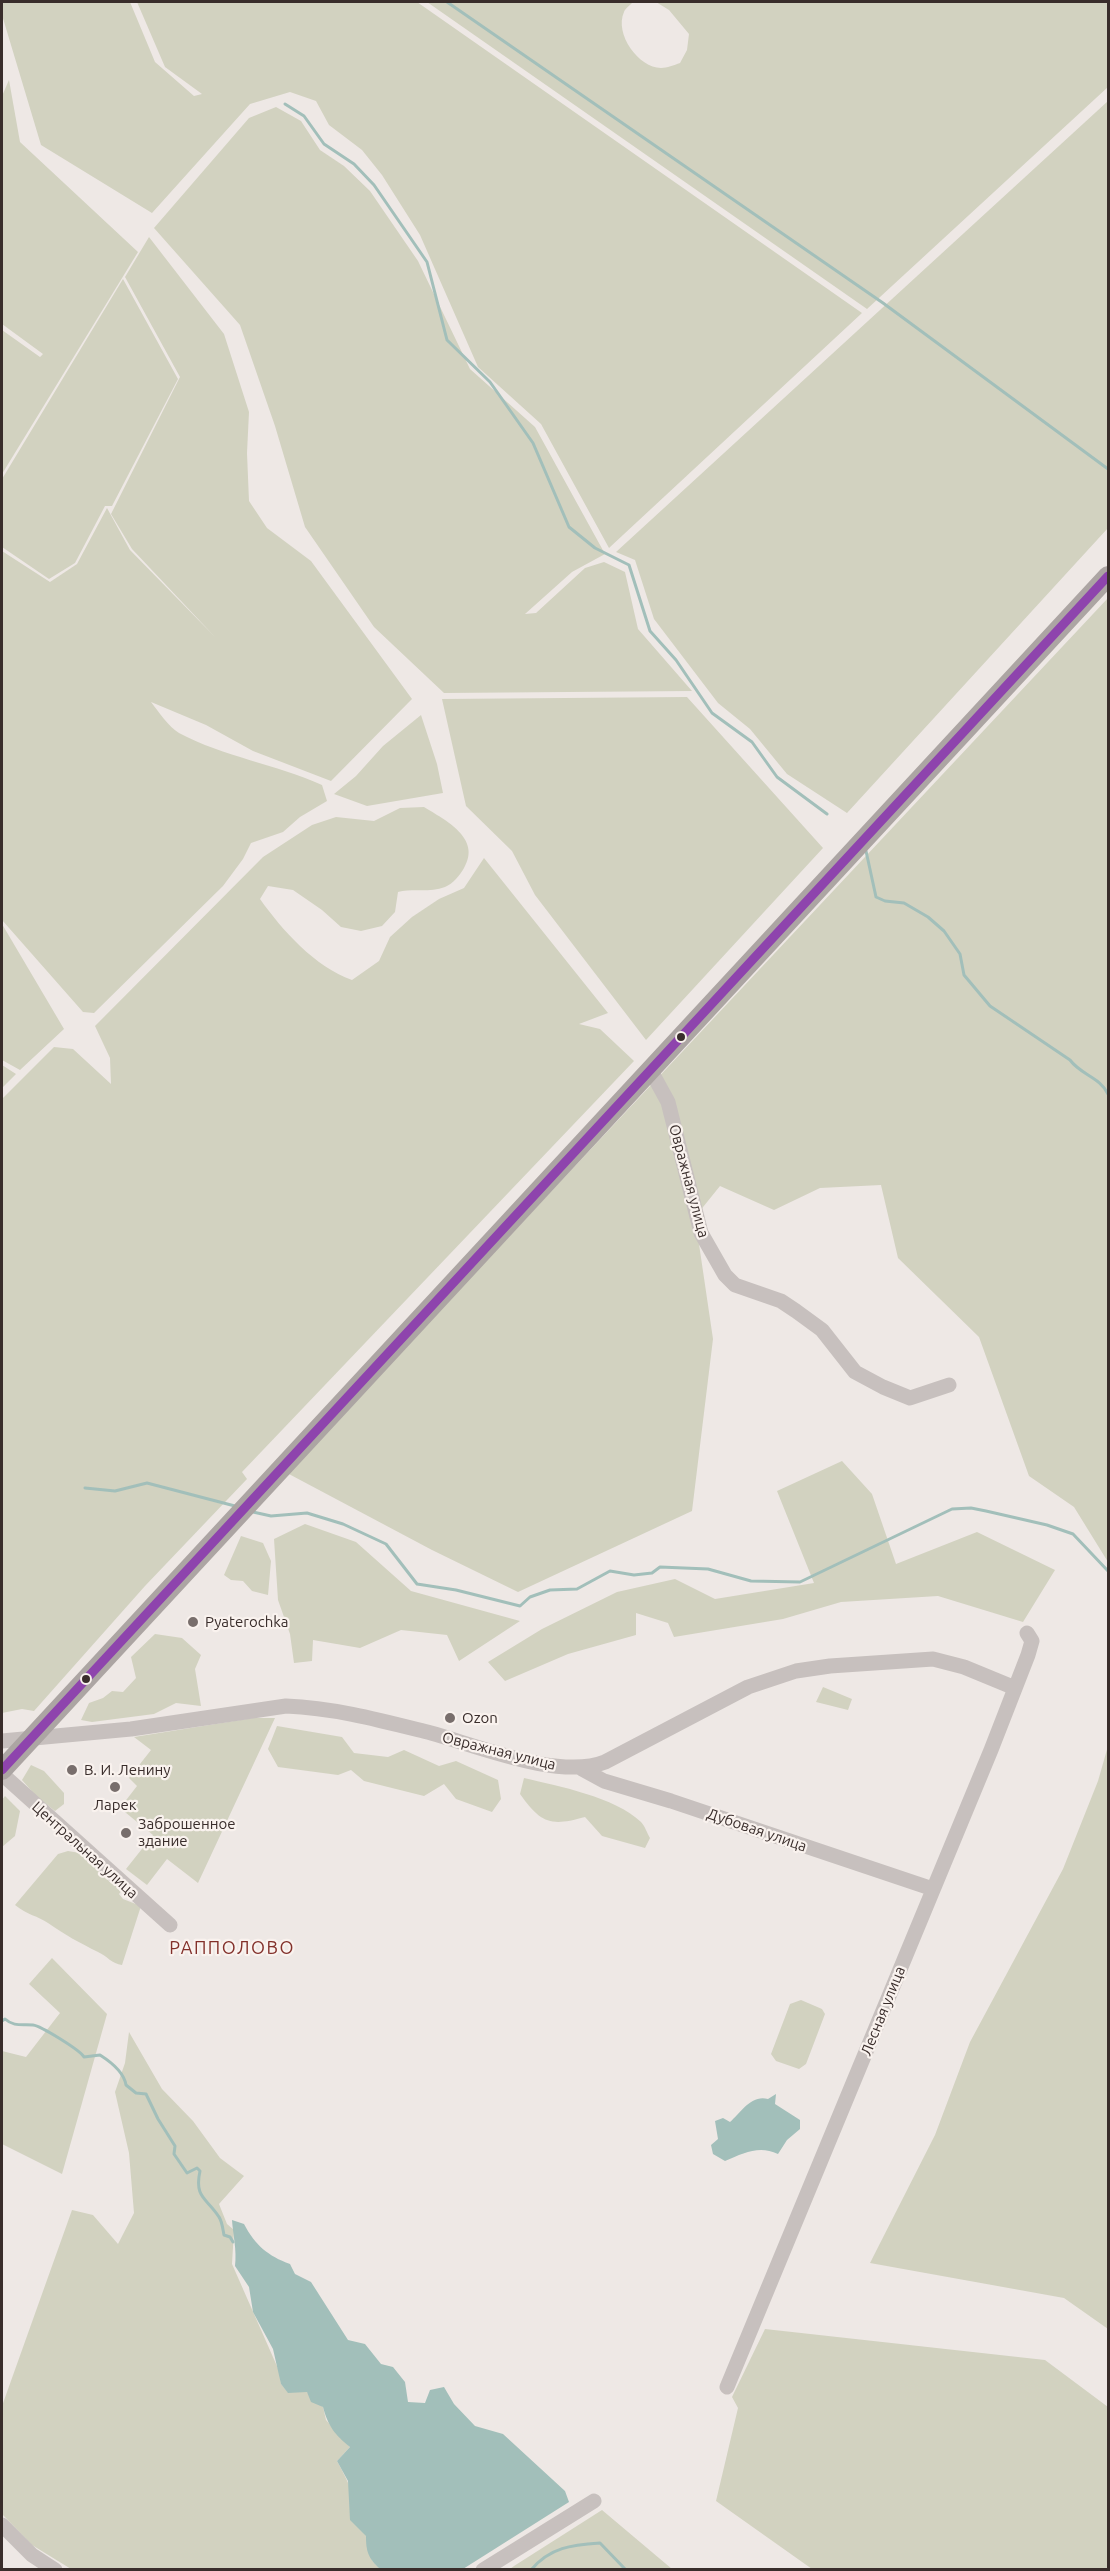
<!DOCTYPE html>
<html>
<head>
<meta charset="utf-8">
<style>
  body { margin:0 }
  #map { position:relative; width:1110px; height:2571px; overflow:hidden; background:#eee8e5; font-family:Ubuntu,sans-serif }
  canvas { display:block }
  .frame { position:absolute; inset:0; border:3px solid #392d2b; pointer-events:none }
</style>
</head>
<body>
<div id="map">
<canvas width="1110" height="2571"></canvas>
<div class="frame"></div>
</div>
<script>
const ctx = document.querySelector('canvas').getContext('2d');
ctx.lineJoin = 'round';
function fillPath(path, color) {
  ctx.fillStyle = color;
  ctx.fill(path, 'evenodd');
}
function trace(path, color, width, dash) {
  ctx.strokeStyle = color;
  ctx.lineWidth = width;
  ctx.lineCap = dash ? 'butt' : 'round';
  ctx.setLineDash(dash || []);
  ctx.stroke(path);
}
function label(font, color, halo, rows, align = 'center') {
  ctx.font = font + ' Ubuntu,sans-serif';
  ctx.lineWidth = 4.5;
  ctx.setLineDash([]);
  ctx.textBaseline = 'middle';
  ctx.strokeStyle = halo;
  ctx.fillStyle = color;
  for (const [text, x, y, turn = 0] of rows) {
    ctx.save();
    ctx.translate(x, y);
    ctx.rotate((+turn || 0) * Math.PI / 180);
    ctx.textAlign = isNaN(turn) ? turn : align;
    if (halo) ctx.strokeText(text, 0, 0);
    ctx.fillText(text, 0, 0);
    ctx.restore();
  }
}
fillPath(new Path2D(`
  M2,2h128l25,60 39,34 8,-2 -37,-27 -28,-65h280l445,311 -253,235 -68,-124 -63,-57 -58,-132 -38,-60 -20,-25 -33,-25 -13,-24 -26,-9 -40,12 -98,109 -111,-68 -39,-130z
  M427,2h206c-3,3 -8,7 -9,10 -10,22 15,56 37,56 6,0 13,-3 19,-5l7,-13 2,-16 -20,-24 -13,-8h452v85l-241,222z
  M9,80l11,62 118,110 -136,222v-144l38,27 3,-3 -41,-30v-228z
  M1108,101v427l-261,285 -60,-39 -37,-45 -32,-26 -64,-84 -19,-59 -19,-8z
  M276,107l25,14 19,29 24,16 26,25 48,70 52,108 65,58 70,127 -33,18 -47,42 11,-1 49,-45 19,-6 21,10 13,57 54,62 -248,2 -70,-66 -69,-100 -30,-101 -35,-101 -86,-97 95,-110z
  M149,237l75,97 25,78 -2,41 2,48 18,27 44,33 101,138 -81,82 -78,-30 -47,-26 -55,-23c7,9 18,25 28,31 45,24 97,31 143,52l5,16 -27,16 -17,15 -32,11 -8,16 -20,27 -129,127 -11,-1 -81,-92v-369l48,31 27,-18 30,-56 23,42 86,88 -84,-89 -21,-35 69,-137 -55,-100z
  M123,279l55,100 -66,127h-7l-30,57 -26,16 -47,-32v-68z
  M1108,598v964l-34,-55 -45,-31 -50,-139 -81,-79 -17,-73 -61,3 -46,22 -54,-24 -25,31 18,122 -21,172 -174,81 -86,-42 -145,-77z
  M687,697l136,151 -177,192 -111,-145 -23,-44 -46,-45 -24,-107z
  M421,715l16,49 6,29 -76,13 -33,-12 22,-18 27,-30z
  M424,807c21,13 58,31 40,61 -4,7 -11,16 -19,19 -15,6 -32,1 -47,5l-3,20 -13,14 -21,5 -20,-4 -19,-17 -29,-20 -25,-4 -8,13c22,31 55,68 92,81l27,-19 11,-24 22,-20 27,-18 25,-11 20,-30 124,155 -29,11 21,5 34,32 -392,411 5,7 -102,107 -111,125 -12,-2 -20,4v-614l52,-52 19,2 38,35 -1,-26 -15,-32 168,-169 49,-32 24,-8 38,4 26,-13z
  M2,924l62,105 -44,41 -18,-10z
  M2,1065l14,9 -14,14z
  M842,1461l30,33 24,70 81,-32 78,38 -32,52 -85,-26 -97,6 -58,17 -109,18 -6,-14 -32,-10v22l-68,19 -63,27 -17,-19 54,-33 75,-37 58,-13 40,20 99,-16 -37,-92z
  M305,1524l51,18 55,49 109,30 -61,40 -12,-26 -46,-5 -41,18 -47,-8 -1,21 -18,2 -4,-29 -12,-34 -4,-61z
  M241,1536l22,7 8,18 -3,34 -16,-4 -9,-10 -12,-1 -7,-5z
  M155,1634l27,4 19,17 -6,14 6,37 -25,-3 -22,11 -62,8 -11,-2 8,-17 14,-5 9,-7 11,1 13,-14 -5,-21z
  M823,1687l29,12 -4,11 -32,-8z
  M253,1718h22l-77,165 -31,-24 -20,26 -21,-16 27,-34 -33,-27 17,-22 -8,-8 22,-28 -17,-13z
  M277,1726l65,11 12,16 34,4 16,-7 35,16 17,-5 42,19 3,19 -9,13 -36,-13 -12,-15 -20,12 -60,-15 -13,-11 -13,5 -60,-8 -10,-18z
  M1108,1746v583l-44,-31 -194,-35 65,-128 35,-93 93,-173 35,-88z
  M31,1765l13,6 20,22v11l-9,7 -19,-15 -14,-16z
  M524,1778c34,8 91,19 117,44 4,4 6,11 9,16l-5,10 -43,-12 -17,-19c-35,10 -44,6 -65,-23z
  M5,1796l15,15 -5,25 -13,11v-47z
  M68,1851l12,2 30,29h5l8,7 -4,5 4,5 18,7 -19,59c-10,-1 -15,-9 -24,-13 -18,-9 -33,-17 -50,-29 -10,-7 -21,-8 -33,-18l43,-51z
  M52,1958l55,56 -45,160 -60,-30v-93l24,6 34,-44 -31,-29z
  M801,2000l21,9 3,5 -19,50 -7,5 -23,-8 -5,-7 19,-50z
  M129,2032l33,57 31,32 27,37 24,18 -25,28 8,20 7,6 -2,34 48,109 1,11 7,8h19l16,15 3,13 24,27 -13,14c13,23 23,49 29,75 4,15 1,21 14,33h-309l-39,-24 -30,-31v-108l70,-196 21,5 25,29 16,-31 -5,-60 -14,-61 10,-29z
  M765,2329l280,31 63,47v162h-296l-96,-68 22,-93 -6,-11z
  M602,2510l70,59h-162l4,-3z`), '#d2d2c0');
fillPath(new Path2D(`
  M776,2094l-1,10 25,16v9l-13,11 -9,14c-19,-9 -34,-1 -53,7l-12,-7 -2,-9 7,-6 -3,-18 8,-3 7,4c11,-10 22,-28 38,-23z
  M232,2220l12,4c11,21 24,32 46,40l5,10 16,8 37,58 17,4 16,20 12,3 12,15 3,20 17,1 5,-13 14,-3 10,17 21,22 28,8 62,57 4,11 -106,67h-83c-12,-11 -14,-18 -14,-33l-16,-16 -2,-39 -11,-20 13,-14c-15,-12 -22,-21 -27,-40l-12,-5 -4,-10 -19,1 -7,-9 -8,-35 -20,-37 -4,-25 -14,-21c2,-16 -2,-31 -3,-46z`), '#a2bfba');
trace(new Path2D(`
  M447,2l436,301 225,166
  M285,104l19,12 20,28 30,20 20,21 53,77 20,78 43,42 43,61 36,84 26,21 34,17 21,66 26,29 36,53 40,29 25,35 50,37
  M866,851l10,46 9,4 19,2 24,14 16,14 16,23 4,21 26,31 80,54c11,15 30,17 38,34
  M85,1488l30,3 32,-8 88,23
  M253,1512l18,4 36,-3 36,11 43,20 31,40 39,6 64,16 10,-9 20,-7 27,-1 33,-18 24,4 18,-2 8,-6 48,2 43,12 49,1 152,-73 19,-1 15,3 61,14 26,9 35,37
  M2,2021l3,-2c9,8 17,5 28,6 8,1 47,25 51,32l16,-2c11,7 24,17 26,30l10,8 10,1 12,25 17,27 -1,8 13,19 10,-5 3,3c-6,27 7,27 19,46 3,4 4,13 5,18l6,2 3,5
  M531,2570c19,-23 41,-25 69,-27l26,27`), '#a2bfba', 3);
trace(new Path2D(`
  M651,1071l17,31 33,131 24,42 10,10 46,16 15,10 26,19 33,42 28,15 27,11 39,-13
  M2,1741l129,-12 155,-23c50,2 97,15 145,27 47,13 129,47 174,29l143,-75 48,-16 34,-5 103,-7 31,8 51,21
  M582,1769l22,12 67,20 262,88
  M2,1774l168,151
  M727,2387l264,-637 37,-95 4,-14 -5,-8
  M2,2525l30,30 23,15
  M483,2570l111,-69`), '#c7c0be', 15);
trace(new Path2D(`
  M2,1770l1106,-1194`), '#aca5a3', 20);
trace(new Path2D(`
  M2,1770l1106,-1194`), '#8e44ad', 9);
for (const [x, y, r, color] of [
  [681,1037,5,"#392d2b"],
  [193,1622,6,"#786e6c"],
  [86,1679,5,"#392d2b"],
  [450,1718,6,"#786e6c"],
  [72,1770,6,"#786e6c"],
  [115,1787,6,"#786e6c"],
  [126,1833,6,"#786e6c"]
]) {
  const dot = new Path2D();
  dot.arc(x, y, r, 0, 2 * Math.PI);
  ctx.fillStyle = color;
  ctx.fill(dot);
  trace(dot, '#f9f2ee', 2);
}
label('15px', '#392d2b', '#f9f2ee', [
  ["Овражная улица",689,1181,75],
  ["Овражная улица",499,1751,14],
  ["Дубовая улица",757,1830,19],
  ["Центральная улица",85,1850,42],
  ["Лесная улица",883,2011,-68]
]);
label('15px', '#392d2b', '#f9f2ee', [
  ["Pyaterochka",205,1622],
  ["Ozon",462,1718],
  ["В. И. Ленину",84,1770],
  ["Ларек",115,1805,"center"],
  ["Заброшенное",138,1824],
  ["здание",138,1841]
], 'left');
ctx.letterSpacing = '1.5px';
label('18px', '#82302a', '#f9f2ee', [
  ["РАППОЛОВО",232,1948]
]);
ctx.letterSpacing = '0px';
</script>
</body>
</html>
